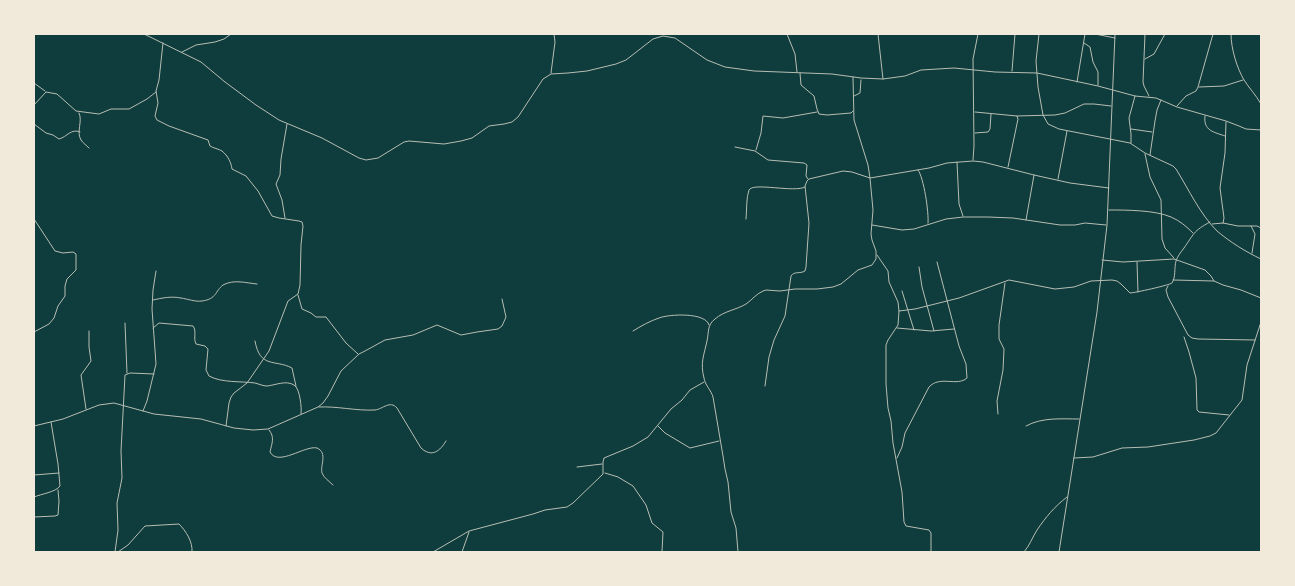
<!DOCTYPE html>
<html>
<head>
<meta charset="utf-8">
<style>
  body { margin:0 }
  #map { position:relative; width:1295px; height:586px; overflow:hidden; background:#0f3d3e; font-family:"Open Sans",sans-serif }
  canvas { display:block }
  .frame { position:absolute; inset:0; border:35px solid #f1e9da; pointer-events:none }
</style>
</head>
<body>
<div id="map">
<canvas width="1295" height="586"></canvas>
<div class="frame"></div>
</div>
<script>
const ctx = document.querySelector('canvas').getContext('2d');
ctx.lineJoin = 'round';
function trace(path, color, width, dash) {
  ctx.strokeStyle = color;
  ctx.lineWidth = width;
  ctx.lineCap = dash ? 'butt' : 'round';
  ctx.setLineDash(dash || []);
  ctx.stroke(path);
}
trace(new Path2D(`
  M144,34l57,28 24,20 31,23 23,15 43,18 37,20 7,2 12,-2 26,-16 5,-1 35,3 17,-3 11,-3 17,-12 15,-2 8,-2 6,-5 25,-38 8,-5 17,-1 19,-2 29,-7 10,-4 27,-21 10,-3 12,2 32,22 18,7 29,4 78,3 29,4 22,1 22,-3 16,-6 33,-2 41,4 42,1 61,13 37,10 21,2 21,9 49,14 13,5 7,3 15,1
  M787,34l8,20 2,18
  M878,34l5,45
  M1039,34l-3,27 2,26 5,28 5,9 11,5 71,14 15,10 28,13 3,3c13,21 24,45 41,62 13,11 29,21 44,28
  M1095,34l20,4
  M1145,34l-2,48 1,4 5,10
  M1231,34c0,15 6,34 13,46 5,8 12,15 17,24
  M163,43l-4,37 -3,11 2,12 -3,13 2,4 12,6 39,14 2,6c3,2 9,3 12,5 6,5 9,11 10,18l14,7 12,15 14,25 7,2 20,3 3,1 1,4 -2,19 -1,40 -2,9 -10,7 -19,50 -22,32 -13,10 -3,4 -2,6 -3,23
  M1084,43l6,4 3,15 5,10v13
  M182,52l14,-7 19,-3 9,-3 7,-5
  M1145,59l9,-5 11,-20
  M1012,71l3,-37
  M551,73l4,-31 -1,-8
  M800,73l1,12 13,11 3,13 2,5 8,1 24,-2 2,-2
  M1077,82l8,-48
  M34,83l11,8
  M1199,87l25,-1 19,-6
  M854,96l6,-3 1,-13
  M34,105l12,-13 11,2 19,17 23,3 12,-5h18l18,-10 9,-7
  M1177,106l9,-10 10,-5 2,-4 15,-53
  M975,112l42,4 1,3 -10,48
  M79,113c4,8 -3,19 2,27 2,3 5,5 8,8
  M1017,116l38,-1 10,-2 19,-9h10l17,2
  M1205,116c-2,15 9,16 20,20
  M34,124l12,9 7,2 6,4c8,-2 12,-11 21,-7
  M1131,129l21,3
  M975,133l13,-1 2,-3 1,-15
  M1131,143v-9l-2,-16 6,-22
  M735,147l20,4 13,9 36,3 3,2 -1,11 2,3
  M756,150l5,-17 2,-17 20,2 34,-6
  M1145,154l5,23 11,23 1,39 3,9 9,10
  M1150,155l5,-34 2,-11 4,-10
  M973,160l1,-14 -1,-87 5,-25
  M957,162l2,42 4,12
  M918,170c6,8 11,43 10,53
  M1058,179l9,-48
  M1109,210c17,0 46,0 62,7 9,4 15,9 22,16
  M285,218l-3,-18 -6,-16 4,-9 1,-16 6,-35
  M34,219l21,32 8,2 10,-1 3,2v16l-9,9 -2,7v10l-7,10 -4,12 -5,6 -15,8
  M746,219c1,-9 0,-21 3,-29 4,-8 46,3 56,-3
  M1026,220l8,-45
  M1223,223l1,-5 -4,-30 5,-35 1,-31
  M1212,224l11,-1 15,3h19l4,2
  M872,225l30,5 12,-1 32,-10 17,-2h25l25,1 47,7h15l10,-2 21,2
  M1251,226l4,8 -3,19
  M877,255l11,16 1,11 9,20 1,9 -1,14 -10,15 -2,5v39l2,24 3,13 2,22 9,49 2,30 2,4 23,4 2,3v19
  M1102,260l21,2 51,-3 31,11 6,6 3,5
  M1137,262l1,30
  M919,267l3,20 12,44
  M1173,280l41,1 9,4 18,5 20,8
  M1168,286l-2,4 2,7 20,38 4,3 6,1 57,1
  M902,291l12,39
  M298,295l4,14 9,4 5,4h10l20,26 12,11
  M153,300c9,-2 18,-4 28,-2 7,1 14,4 21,3 15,-2 13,-10 21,-16 11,-6 23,-2 34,-1
  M899,311l16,-2 44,-11 50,-18 46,9 19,-2 17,-6 21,-1 5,1 4,3 9,9c4,0 40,-8 42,-10 4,-6 2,-15 4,-22 1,-4 5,-9 8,-13 10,-14 9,-17 26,-26
  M125,323l2,50
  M153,328l6,-5 34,3c4,5 0,12 3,18l9,2 3,3 -2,21 3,6c13,7 31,5 46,7 4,1 8,3 12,3 9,-1 19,-6 27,-1 6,3 8,24 7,29
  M897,328l34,3 23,-2
  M633,331c8,-5 17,-10 26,-13 10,-4 47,-6 50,7
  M1184,337l5,15 7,26 1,32 2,2 30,3
  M255,341c5,28 20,18 37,27l4,18
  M765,386l4,-29 5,-17 11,-24 6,-40c3,-5 9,-2 14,-5l1,-4 3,-44 -4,-37 2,-5 2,-2 34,-8 9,1 18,6 59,-10 18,-5 26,-2 10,1 51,13 36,8 39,5
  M319,407c18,-1 37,4 56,3 8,-1 15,-10 22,-2l24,40c11,10 19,3 25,-7
  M86,409l-5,-34 10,-14 -2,-14v-16
  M143,411l4,-10 9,-37 -4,-55 1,-19 3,-19
  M998,414l-1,-13 6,-31 1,-21 -5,-10v-14l6,-42
  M34,426l29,-7 36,-14 15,-2 40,11 47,5 33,9 19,2 15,-1 50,-22 5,-4 5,-7 13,-25 18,-17 6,-3 20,-11 28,-5 24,-10 24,10 16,-3 21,-3 4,-3 4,-9 -4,-18
  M658,426l7,7 25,15 29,-7
  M1026,426c16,-9 36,-7 53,-7
  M269,430c6,7 3,13 1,22 8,15 35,-7 47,-4 11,5 3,17 5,25 2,5 7,8 11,12
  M897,458l5,-11 3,-14 24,-46c11,-12 28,0 38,-9l-1,-14 -7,-18 -22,-84
  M1074,458l19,-1 29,-9 26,-1 46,-7 16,-4 6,-3 26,-33 5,-35 14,-43
  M577,467l25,-3
  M605,473l13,4 15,9 13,19 6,18 11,9 -1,20
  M34,475l25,-2
  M34,497c7,-3 22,-5 26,-11l-2,-22 -7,-42
  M34,517l21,-1 3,-1 1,-14 -1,-11
  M115,552l3,-22 -1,-27 5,-25 -1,-27 4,-76 5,-2 24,1
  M118,552l10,-7 17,-19 34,-2c7,7 14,18 13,28
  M433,552l36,-21 64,-17 12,-4 22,-3 6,-4 30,-29v-12l1,-4 29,-12 15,-9 23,-28 11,-9 8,-10 14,-8
  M462,552l7,-20
  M738,552l-2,-24 -5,-16 -3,-30 -3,-13 -2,-13 -10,-59c-2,-7 -8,-12 -9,-19 -4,-15 0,-23 3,-37 2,-9 0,-16 8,-22 9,-8 21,-9 31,-15 6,-4 10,-10 17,-13l3,-1 14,1 15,-2h22l16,-2 8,-3 17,-14 14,-5 4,-6v-8l-4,-11 -1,-6 2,-24 -3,-32 -2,-13 -14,-45 -1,-43
  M766,552h5
  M1024,552c6,-7 8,-14 13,-22 9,-13 17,-23 30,-33
  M1059,552l38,-240 10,-87 8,-191`), '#b8beb3', 1);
</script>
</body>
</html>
